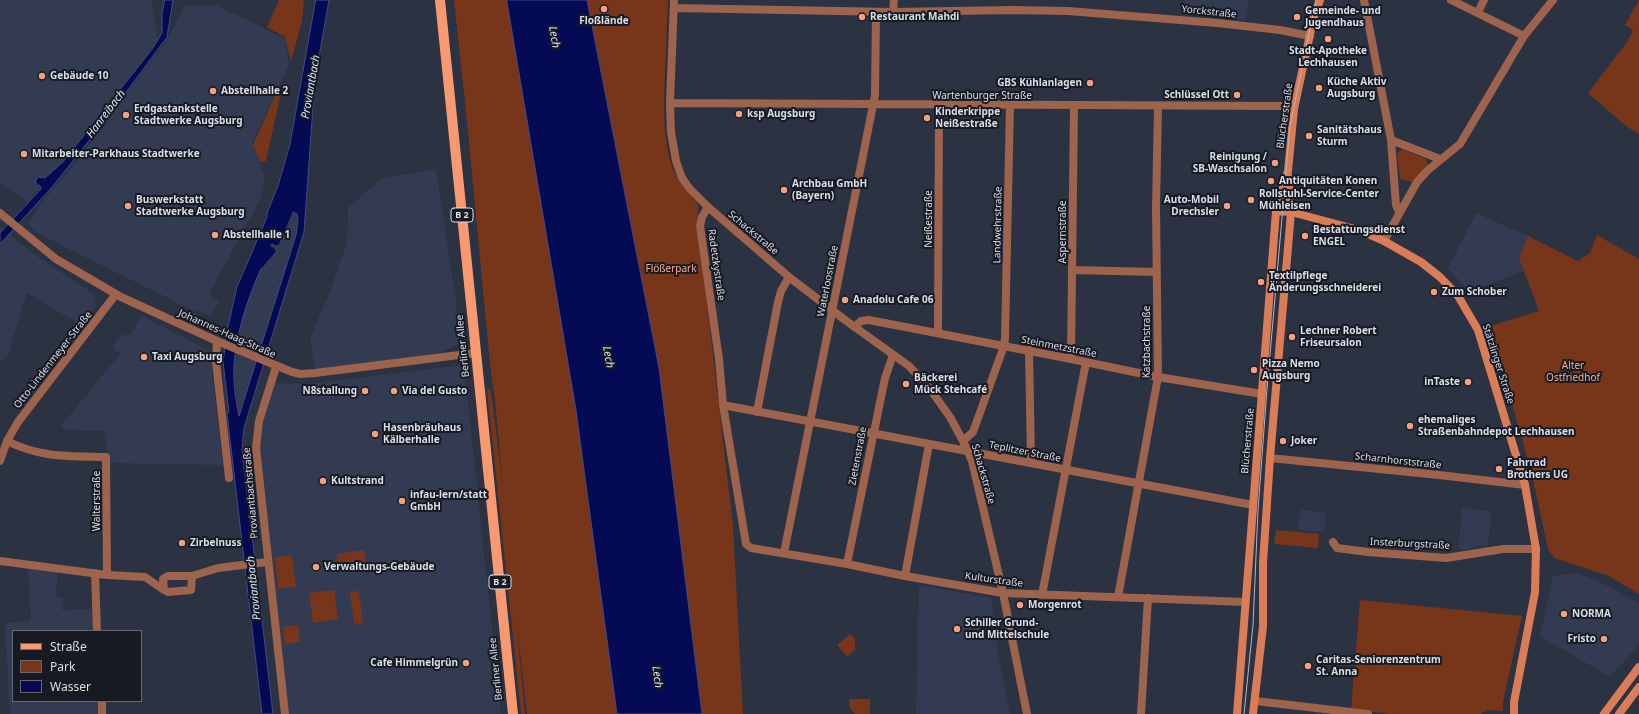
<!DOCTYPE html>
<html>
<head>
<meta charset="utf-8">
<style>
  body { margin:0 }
  #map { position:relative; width:1639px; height:714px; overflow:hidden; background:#2b3242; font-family:"Noto Sans",sans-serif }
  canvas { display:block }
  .legend { position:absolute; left:12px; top:630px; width:130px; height:72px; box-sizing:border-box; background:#171a22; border:1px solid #656871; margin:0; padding:5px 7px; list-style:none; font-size:12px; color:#d9dee8 }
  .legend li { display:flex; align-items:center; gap:8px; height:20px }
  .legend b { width:20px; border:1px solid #656871 }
</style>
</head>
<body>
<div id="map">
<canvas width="1639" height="714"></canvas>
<ul class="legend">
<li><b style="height:5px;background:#f99972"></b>Straße</li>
<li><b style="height:11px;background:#77361a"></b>Park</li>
<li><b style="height:11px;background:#040b54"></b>Wasser</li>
</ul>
</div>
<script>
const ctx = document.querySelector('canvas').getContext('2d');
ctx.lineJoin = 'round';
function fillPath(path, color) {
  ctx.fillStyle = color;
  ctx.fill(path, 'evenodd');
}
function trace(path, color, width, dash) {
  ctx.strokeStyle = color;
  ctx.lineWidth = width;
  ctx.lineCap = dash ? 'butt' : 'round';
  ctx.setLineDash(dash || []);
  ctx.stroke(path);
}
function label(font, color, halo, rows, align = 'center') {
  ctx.font = font + ' "Noto Sans",sans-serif';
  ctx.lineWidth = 4;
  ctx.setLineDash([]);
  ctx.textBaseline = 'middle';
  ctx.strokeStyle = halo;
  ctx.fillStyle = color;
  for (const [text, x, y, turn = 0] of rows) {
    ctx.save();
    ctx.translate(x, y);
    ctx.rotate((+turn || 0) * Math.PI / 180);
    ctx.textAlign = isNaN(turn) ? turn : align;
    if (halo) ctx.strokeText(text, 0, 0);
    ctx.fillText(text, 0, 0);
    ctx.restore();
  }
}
fillPath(new Path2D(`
  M0,0h151l7,41 -96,121 -35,40 -27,-19z
  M1184,0h65l-3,20 -63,-7z
  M216,5l70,34 3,26 -37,78 13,35 -5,22 -51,94 10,7 -8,16 -12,-7 -3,2 -133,-66 -29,-15 -6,-8 14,-21 31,-36 96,-129 15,-31z
  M436,169l20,133 4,42 -35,14 -110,15 -5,-35 20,-46 17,-50 1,-34 33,-29z
  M289,210l8,4 1,7 -2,14 -57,181 -5,-48 4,-33 8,-31 34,-77 -2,-1 6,-13z
  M1476,213l52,23 -9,22 5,13 -55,21 -21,-24z
  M0,226l32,27 62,41 2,12 -15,19 -54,-32 -19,62 -8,7z
  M141,315l71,37v21l11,92 -115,-2 -3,-32 -37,-1 -7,-4 59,-72 -8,-7 8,-11 11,-2z
  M464,365l37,349h-215l-30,-276 18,-55 31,1z
  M1462,508l29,3 -3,35 -7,-1 -16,5 -7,-1z
  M1300,510l26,3 -2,19 -26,-2z
  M28,564l30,4 -2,29 7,1 -1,12 34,-1 1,22h-84v70h89v13h-92l-5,-91 26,-3z
  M1577,573l29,12 33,18v42l-29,32 -70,-41 13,-60z
  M919,585l72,13 8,62 11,54h-94z`), '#323b51');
fillPath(new Path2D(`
  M279,0h25l-2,21 -11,41 -6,-25 -18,-10z
  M454,0h53l69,410 41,304h-90l-11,-95 9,95h-4l-34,-324v-2l3,2 2,9 11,87 -8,-85 -5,-37 -22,-233z
  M587,0h81c-1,24 -2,49 -3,73 -1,30 -3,61 6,91 5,15 16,28 27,40v23l35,299 10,188h-41l-43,-346z
  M1639,0v134l-12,-7 -39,-34 39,-51 6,-12 -8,-5z
  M279,87l3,1 -16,73 -6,1 -7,-17z
  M1402,149l24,10 2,5 -16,18 -12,-3 -3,-25z
  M1597,235l42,24v335l-30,-18 -55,-18 -6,-9 -17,-78 -41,-145 49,-15 -20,-53 9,-22 50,25 12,-8z
  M1276,530l43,4 -1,14 -44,-4z
  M364,550l2,17 -27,3 -2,-16z
  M290,555l2,1 4,30 -1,1 -15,2 -2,-1 -3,-30z
  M334,590l4,29 -25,4 -4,-30z
  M359,591l4,32 -9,1 -4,-32z
  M1360,600l162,16 -19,85v10l-16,-1 -6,4h-88l-42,-4z
  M298,625l2,17 -15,2 -2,-17z
  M850,634l5,5v11l-8,7 -10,-12z
  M849,699h21v15h-15l-5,-6z`), '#77361a');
const water = new Path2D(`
  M165,0h8l-6,37 -60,81 -54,68 -53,58v-11l41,-44v-2l-6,-5 3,-5 7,1 18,-16 90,-114 9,-15v-19z
  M316,0h13l-14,79 -11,153 -60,196 -2,22 31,264h-11l-35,-301 2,-1 -6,-50 4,-31 10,-44 30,-70v-4l11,-27 12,-42zM289,210l8,4 1,7 -2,14 -57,181c-3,-14 -6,-35 -5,-49 3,-50 25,-95 46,-140l-1,-1 5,-13z
  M507,0h80l72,368 43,346h-85l-41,-304z`);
fillPath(water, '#040b54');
trace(water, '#444a80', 1);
trace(new Path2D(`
  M276,241l13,-31 -2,-10
  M260,264l11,-13`), '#040b54', 8);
trace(new Path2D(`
  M674,0l-4,103 1,29 5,29 6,17 8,11 18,18 81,70 56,43 64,46 21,23 20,28 13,24 9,20 31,132 24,121
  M1364,0l27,140 5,65 3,7
  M1451,0l73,36
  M674,8l219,4 119,-2 56,1 149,12 63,7 30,6
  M893,12l1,-12
  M1478,12l6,-12
  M670,103l612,3 12,3
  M1391,140l49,19
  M708,207l-6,10 -2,9 19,133 4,46 23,139 5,4 96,16 58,12 98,17 242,9
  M0,213l56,46 65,38 96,44 75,31 9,2 14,-1 160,-20
  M1384,241l33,-59 11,-12 32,-26 64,-108 29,-36
  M1072,270l84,2
  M854,327l7,-6 8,-1 202,39 87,18 104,17
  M938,332l1,-226
  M217,341l-1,21 13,116
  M1029,350l2,112
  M1071,359l3,-253
  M276,367l-17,54 -3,27 29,266
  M723,405l530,100
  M757,412l21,-110 3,-11 8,-14
  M7,441c34,17 61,15 99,16l1,118
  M963,441l10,-9 31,-86 1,-8 5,-233
  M1270,458l169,17 86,10
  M0,461l7,-20 11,-19 98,-128
  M1333,542l4,6 31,4 78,6 57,-9h33
  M784,553l91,-458 1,-83
  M0,561l107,14 38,2 19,13
  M847,564l38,-186 8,-23
  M95,573l2,58
  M192,576l-1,14 -23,2 -4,-2 -1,-11 5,-3h24l26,-8 49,-6
  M905,576l24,-132
  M1042,595l44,-233
  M1118,597l40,-220 -2,-170 2,-101
  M102,701v13
  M1255,701l113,13
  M1141,714l7,-116`), '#9e634c', 8);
trace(new Path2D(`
  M1276,211l15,1 68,18 25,11 37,21 19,15 18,19 20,34 47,155 11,64 -1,43 -21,110v12
  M1237,714l39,-503 12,-40 6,-62 20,-93 6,-16
  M1253,714l10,-88v-63l7,-105 21,-246 -3,-36
  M1604,714l35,-47
  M1619,714l20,-27`), '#da7d57', 8);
trace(new Path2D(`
  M440,0l73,714`), '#f99972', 10);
trace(new Path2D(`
  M1244,714l9,-89 5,-115 9,-121 23,-263 26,-126`), '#b1b7c2', 1);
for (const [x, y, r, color] of [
  [604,9,4,"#f2a080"],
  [862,17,4,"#f2a080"],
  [1297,17,4,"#f2a080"],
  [1328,39,4,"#f2a080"],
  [42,76,4,"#f2a080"],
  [1090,83,4,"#f2a080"],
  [1319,88,4,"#f2a080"],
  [213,91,4,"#f2a080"],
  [1237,95,4,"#f2a080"],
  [739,114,4,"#f2a080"],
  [126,115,4,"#f2a080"],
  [927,118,4,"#f2a080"],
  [1309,136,4,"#f2a080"],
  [24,154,4,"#f2a080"],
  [1275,163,4,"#f2a080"],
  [1271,181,4,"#f2a080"],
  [784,190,4,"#f2a080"],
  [1251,200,4,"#f2a080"],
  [128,206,4,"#f2a080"],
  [1227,206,4,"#f2a080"],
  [215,235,4,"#f2a080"],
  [1305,236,4,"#f2a080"],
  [1261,282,4,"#f2a080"],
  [1434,292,4,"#f2a080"],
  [845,300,4,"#f2a080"],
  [1292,337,4,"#f2a080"],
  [144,357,4,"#f2a080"],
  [1254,370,4,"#f2a080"],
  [1468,382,4,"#f2a080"],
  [906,384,4,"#f2a080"],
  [365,391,4,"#f2a080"],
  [394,391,4,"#f2a080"],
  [1410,426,4,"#f2a080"],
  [375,434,4,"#f2a080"],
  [1283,441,4,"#f2a080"],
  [1499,469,4,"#f2a080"],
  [323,481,4,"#f2a080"],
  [402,501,4,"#f2a080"],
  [182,543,4,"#f2a080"],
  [316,567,4,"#f2a080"],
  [1020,605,4,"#f2a080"],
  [1564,614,4,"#f2a080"],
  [957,629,4,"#f2a080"],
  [1604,639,4,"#f2a080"],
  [466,663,4,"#f2a080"],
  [1308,666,4,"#f2a080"]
]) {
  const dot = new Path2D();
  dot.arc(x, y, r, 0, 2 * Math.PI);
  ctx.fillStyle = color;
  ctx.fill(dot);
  trace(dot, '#171a22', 1.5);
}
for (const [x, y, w] of [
  [462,215,22],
  [500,582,22]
]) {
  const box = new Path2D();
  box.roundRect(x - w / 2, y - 7, w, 14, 3);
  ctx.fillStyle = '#171a22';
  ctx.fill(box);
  trace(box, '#d9dee8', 1);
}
label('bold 9px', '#d9dee8', null, [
  ["B 2",462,215],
  ["B 2",500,582]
]);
label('bold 10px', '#d9dee8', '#171a22', [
  ["Gemeinde- und",1305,11],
  ["Jugendhaus",1305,23],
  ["Restaurant Mahdi",870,17],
  ["Floßlände",604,21,"center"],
  ["Stadt-Apotheke",1328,51,"center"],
  ["Lechhausen",1328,63,"center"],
  ["Gebäude 10",50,76],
  ["Küche Aktiv",1327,82],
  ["Augsburg",1327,94],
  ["GBS Kühlanlagen",1082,83,"right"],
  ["Abstellhalle 2",221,91],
  ["Schlüssel Ott",1229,95,"right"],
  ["Erdgastankstelle",134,109],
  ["Stadtwerke Augsburg",134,121],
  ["Kinderkrippe",935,112],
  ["Neißestraße",935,124],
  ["ksp Augsburg",747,114],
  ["Sanitätshaus",1317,130],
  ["Sturm",1317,142],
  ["Mitarbeiter-Parkhaus Stadtwerke",32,154],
  ["Reinigung /",1267,157,"right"],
  ["SB-Waschsalon",1267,169,"right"],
  ["Antiquitäten Konen",1279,181],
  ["Archbau GmbH",792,184],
  ["(Bayern)",792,196],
  ["Rollstuhl-Service-Center",1259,194],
  ["Mühleisen",1259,206],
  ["Buswerkstatt",136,200],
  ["Stadtwerke Augsburg",136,212],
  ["Auto-Mobil",1219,200,"right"],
  ["Drechsler",1219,212,"right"],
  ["Bestattungsdienst",1313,230],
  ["ENGEL",1313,242],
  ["Abstellhalle 1",223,235],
  ["Textilpflege",1269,276],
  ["Änderungsschneiderei",1269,288],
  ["Zum Schober",1442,292],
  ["Anadolu Cafe 06",853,300],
  ["Lechner Robert",1300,331],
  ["Friseursalon",1300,343],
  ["Taxi Augsburg",152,357],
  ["Pizza Nemo",1262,364],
  ["Augsburg",1262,376],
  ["Bäckerei",914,378],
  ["Mück Stehcafé",914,390],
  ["inTaste",1460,382,"right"],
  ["N8stallung",357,391,"right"],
  ["Via del Gusto",402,391],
  ["ehemaliges",1418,420],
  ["Straßenbahndepot Lechhausen",1418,432],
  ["Hasenbräuhaus",383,428],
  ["Kälberhalle",383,440],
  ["Joker",1291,441],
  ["Fahrrad",1507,463],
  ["Brothers UG",1507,475],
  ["Kultstrand",331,481],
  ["infau-lern/statt",410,495],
  ["GmbH",410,507],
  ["Zirbelnuss",190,543],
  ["Verwaltungs-Gebäude",324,567],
  ["Morgenrot",1028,605],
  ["NORMA",1572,614],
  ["Schiller Grund-",965,623],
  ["und Mittelschule",965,635],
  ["Fristo",1596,639,"right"],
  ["Caritas-Seniorenzentrum",1316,660],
  ["St. Anna",1316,672],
  ["Cafe Himmelgrün",458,663,"right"]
], 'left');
label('10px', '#d9dee8', '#171a22', [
  ["Yorckstraße",1209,12,6],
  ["Wartenburger Straße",982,96],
  ["Blücherstraße",1285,116,-82],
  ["Neißestraße",929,219,-90],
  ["Landwehrstraße",998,225,-89],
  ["Aspernstraße",1063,232,-90],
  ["Schackstraße",753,233,40],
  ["Radetzkystraße",716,265,82],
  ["Waterloostraße",828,281,-79],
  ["Johannes-Haag-Straße",227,334,24],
  ["Katzbachstraße",1147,342,-90],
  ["Berliner Allee",463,346,-96],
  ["Steinmetzstraße",1059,347,11],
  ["Otto-Lindenmeyer-Straße",53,360,-52],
  ["Stätzlinger Straße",1498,364,72],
  ["Blücherstraße",1248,441,-85],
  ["Teplitzer Straße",1025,452,11],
  ["Zietenstraße",858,456,-79],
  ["Scharnhorststraße",1398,461,6],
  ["Schackstraße",983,474,74],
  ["Proviantbachstraße",251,493,-95],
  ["Walterstraße",97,501,-90],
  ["Insterburgstraße",1410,544,3],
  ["Kulturstraße",994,580,8],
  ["Berliner Allee",496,669,-96]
]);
label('10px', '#f5ad90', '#171a22', [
  ["Flößerpark",671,269],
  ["Alter",1573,366],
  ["Ostfriedhof",1573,378]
]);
label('italic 11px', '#d9e3f8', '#171a22', [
  ["Lech",554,37,80],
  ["Proviantbach",311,87,-80],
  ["Hanreibach",106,114,-53],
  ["Lech",608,357,80],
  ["Proviantbach",254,588,-96],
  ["Lech",657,677,83]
]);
</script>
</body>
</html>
